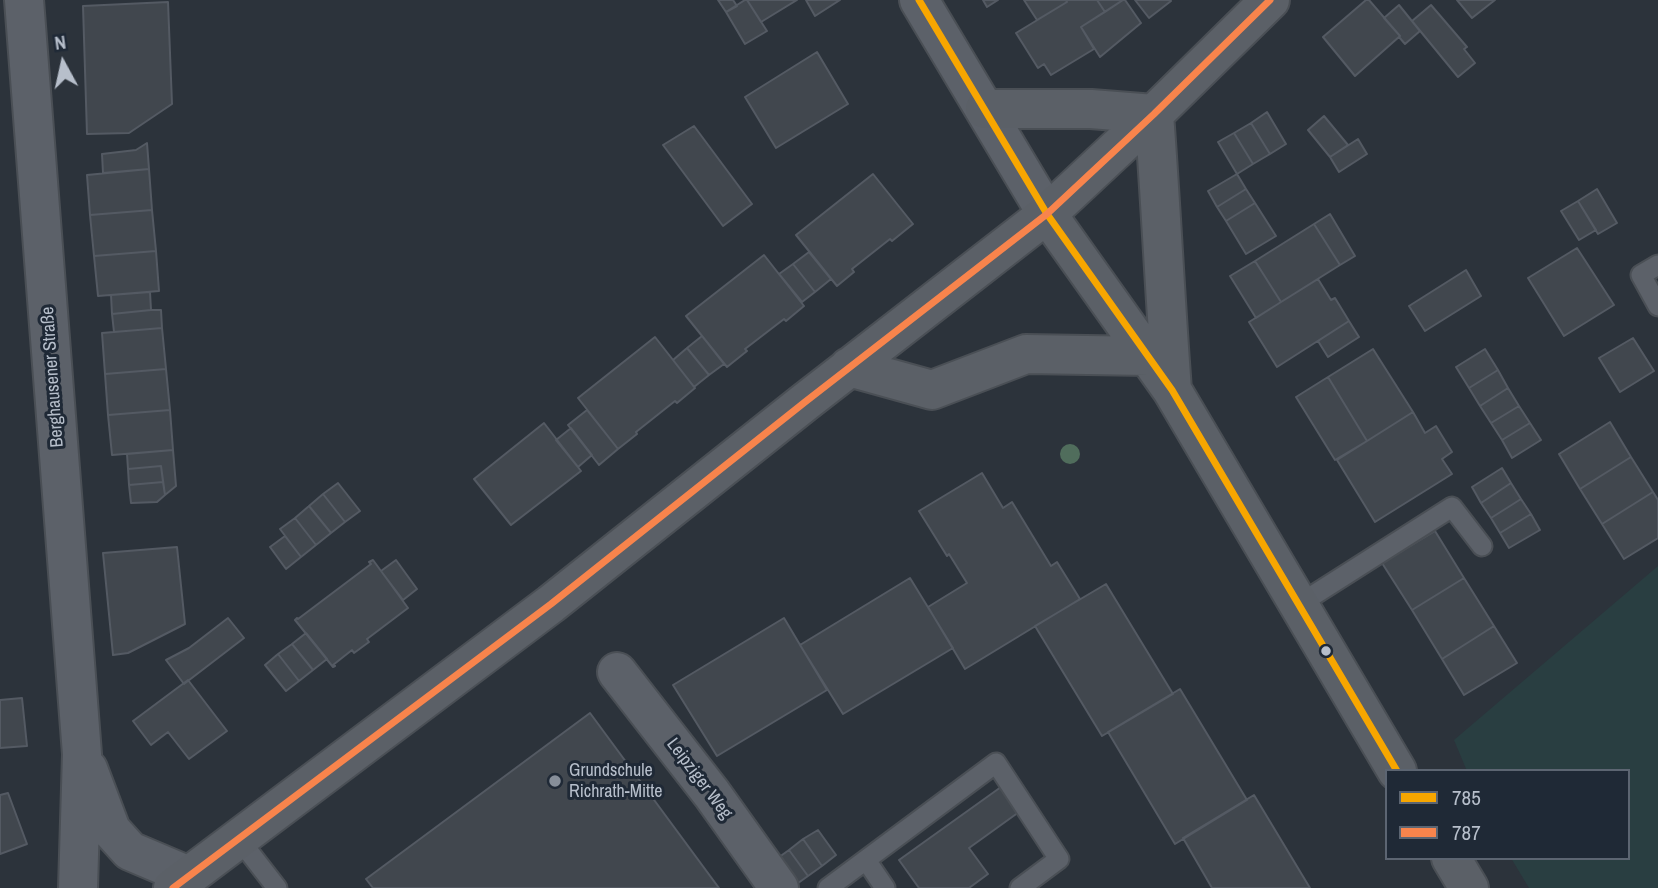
<!DOCTYPE html>
<html>
<head>
<meta charset="utf-8">
<style>
  body { margin:0 }
  #map { position:relative; width:1658px; height:888px; overflow:hidden; background:#2c333b; font-family:"Archivo Narrow",sans-serif }
  canvas { display:block }
  .legend { position:absolute; left:1385px; top:769px; width:245px; height:91px; box-sizing:border-box; background:#1f2936; border:2px solid #5c6572; margin:0; padding:9px 12px; list-style:none; font-size:21px; color:#b7bfcb }
  .legend li { display:flex; align-items:center; gap:14px; height:35px }
  .legend b { width:35px; border:2px solid #5c6572 }
  .north { position:absolute; left:28px; top:28px; width:70px; height:70px; -webkit-text-stroke:5px #1f2936; paint-order:stroke; rotate:352deg; font-size:19px; font-weight:700; line-height:28px; text-align:center; color:#b7bfcb }
  .north::after { content:''; display:block; margin:auto; width:24px; height:32px; background:#b7bfcb; clip-path:polygon(50% 0,100% 100%,50% 72%,0 100%) }
</style>
</head>
<body>
<div id="map">
<canvas width="1658" height="888"></canvas>
<ul class="legend">
<li><b style="height:9px;background:#f7a600"></b>785</li>
<li><b style="height:9px;background:#f8844c"></b>787</li>
</ul>
<div class="north">N</div>
</div>
<script>
const ctx = document.querySelector('canvas').getContext('2d');
ctx.lineJoin = 'round';
function fillPath(path, color) {
  ctx.fillStyle = color;
  ctx.fill(path, 'evenodd');
}
function trace(path, color, width, dash) {
  ctx.strokeStyle = color;
  ctx.lineWidth = width;
  ctx.lineCap = dash ? 'butt' : 'round';
  ctx.setLineDash(dash || []);
  ctx.stroke(path);
}
function label(font, color, halo, rows, align = 'center') {
  ctx.font = font + ' "Archivo Narrow",sans-serif';
  ctx.lineWidth = 6;
  ctx.setLineDash([]);
  ctx.textBaseline = 'middle';
  ctx.strokeStyle = halo;
  ctx.fillStyle = color;
  for (const [text, x, y, turn = 0] of rows) {
    ctx.save();
    ctx.translate(x, y);
    ctx.rotate((+turn || 0) * Math.PI / 180);
    ctx.textAlign = isNaN(turn) ? turn : align;
    if (halo) ctx.strokeText(text, 0, 0);
    ctx.fillText(text, 0, 0);
    ctx.restore();
  }
}
fillPath(new Path2D(`
  M1658,566v322h-129l-18,-30h117v-87h-161l-13,-31z`), '#293e41');
const building = new Path2D(`
  M718,0h15l4,6 -11,6z
  M745,0h2l20,31 -22,13 -19,-32z
  M747,0h50l-36,22z
  M806,0h34l-25,16z
  M983,0h15l-11,7z
  M1024,0h42l1,2 -30,18z
  M1066,0h31l8,12 -24,15 13,22 -43,26 -7,-11 -6,4 -22,-35 51,-31z
  M1097,0h26l-18,12z
  M1123,0h2l16,23 -41,34 -19,-30z
  M1135,0h35l1,1 -22,17z
  M1366,0h3l31,36 -45,40 -32,-39z
  M1457,0h38l-23,18z
  M168,2l4,102 -43,29 -42,1 -4,-128z
  M1399,5l21,26 -15,13 -6,-7 1,-1 -16,-18z
  M1431,5l36,42 -3,2 11,14 -17,14 -46,-56z
  M817,52l31,52 -72,44 -31,-51z
  M1267,112l19,32 -16,10 -19,-31z
  M1324,116l24,29 -18,12 -22,-27z
  M1251,123l19,31 -17,10 -19,-31z
  M694,126l58,78 -29,22 -60,-81z
  M1234,133l19,31 -16,10 -19,-32z
  M1358,139l9,15 -28,18 -9,-15z
  M147,143l2,26 -46,4 -1,-19 34,-4z
  M149,169l3,41 -62,5 -3,-40z
  M873,174l40,50 -21,17 -2,-2 -38,30 2,3 -17,14 -41,-51z
  M1237,174l9,15 -29,18 -9,-16z
  M1246,189l9,14 -29,18 -9,-14z
  M1597,189l20,34 -19,11 -20,-33z
  M1578,201l18,29 -17,10 -18,-29z
  M1255,203l21,33 -30,18 -20,-33z
  M152,210l4,41 -62,5 -4,-41z
  M1330,214l25,42 -15,9 -26,-41z
  M1314,224l26,41 -59,37 -26,-41z
  M1577,248l37,57 -50,31 -36,-58z
  M156,251l3,40 -61,5 -4,-40z
  M809,252l22,27 -16,13 -22,-28z
  M764,255l40,51 -18,15 -2,-2 -39,30 2,2 -20,16 -41,-51z
  M1255,261l26,41 -25,16 -26,-42z
  M793,264l22,28 -13,10 -23,-28z
  M1466,270l15,26 -56,35 -16,-25z
  M1318,279l13,21 4,-2 14,23 -72,46 -28,-45z
  M150,292l1,18 -39,4 -1,-19z
  M151,310h10l1,18 -48,4 -2,-18z
  M1349,321l10,16 -31,20 -10,-16z
  M162,328l4,41 -61,5 -3,-41z
  M702,336l22,28 -15,11 -22,-27z
  M655,337l40,51 -18,15 -2,-2 -39,31 1,2 -19,15 -40,-51z
  M1633,338l21,33 -34,21 -21,-34z
  M687,348l22,27 -15,12 -21,-27z
  M1373,349l40,63 -46,29 -39,-64z
  M1485,349l13,21 -29,18 -13,-21z
  M166,369l4,41 -62,5 -3,-41z
  M1498,370l10,18 -28,18 -11,-18z
  M1328,377l39,64 -32,19 -39,-63z
  M1508,388l11,18 -28,17 -11,-17z
  M1519,406l11,17 -28,17 -11,-17z
  M170,410l3,40 -61,5 -4,-40z
  M587,410l31,39 -19,16 -31,-40z
  M1413,412l12,21 11,-7 16,26 -10,7 10,15 -77,48 -38,-62z
  M1610,422l21,35 -51,32 -21,-35z
  M544,423l37,48 -70,54 -37,-46z
  M1530,423l11,17 -29,18 -10,-18z
  M571,428l21,27 -14,12 -22,-27z
  M173,450l3,36 -11,9 -4,-29 -33,3 -1,-15z
  M1631,457l22,35 -51,32 -22,-35z
  M161,466l2,16 -34,3 -1,-16z
  M1502,468l9,15 -30,20 -9,-16z
  M982,473l21,35 9,-6 39,64 6,-4 23,37 -115,70 -37,-62 39,-24 -18,-29 -2,2 -28,-45z
  M163,482l2,13 -8,7 -26,1 -2,-18z
  M338,483l22,28 -15,11 -22,-28z
  M1511,483l10,16 -30,19 -10,-15z
  M1653,492l5,8v38l-34,21 -22,-35z
  M323,494l22,28 -14,11 -22,-27z
  M1521,499l10,15 -31,19 -9,-15z
  M309,506l22,27 -15,12 -21,-27z
  M1531,514l9,16 -31,18 -9,-15z
  M295,518l21,27 -15,12 -21,-28z
  M1435,531l29,47 -52,32 -30,-47z
  M285,536l16,21 -15,12 -16,-22z
  M177,547l8,77 -57,29 -15,2 -10,-102z
  M373,560l35,48 -41,31 2,3 -15,11 -2,-3 -19,15 2,1 -2,1 -38,-47 2,-2 1,1 73,-55 -2,-2z
  M396,560l21,29 -14,11 -22,-29z
  M910,578l43,70 -110,66 -43,-69z
  M1464,578l30,48 -52,33 -30,-49z
  M1106,584l67,110 -71,42 -67,-110z
  M228,618l16,20 -60,46 -18,-24 23,-12z
  M784,618l43,72 -110,66 -44,-71z
  M1494,626l23,37 -53,32 -22,-36z
  M306,633l21,26 -14,11 -21,-26z
  M292,644l21,26 -14,11 -21,-27z
  M278,654l21,27 -13,10 -21,-26z
  M188,680l39,51 -38,28 -21,-27 -17,13 -18,-24z
  M1180,689l67,111 -72,44 -67,-112z
  M22,698l5,48 -27,2v-48z
  M590,713l129,175h-346l-7,-9z
  M1001,787l18,25 -50,36 19,26 -19,14h-50l-20,-28z
  M8,793l19,51 -27,10v-59z
  M1254,795l56,93h-98l-29,-50z
  M818,830l18,25 -14,11 -19,-27z
  M803,839l19,27 -14,10 -19,-26z
  M789,850l19,26 -14,10 -19,-26z`);
fillPath(building, '#41474e');
trace(building, '#545a63', 2);
const lane = new Path2D(`
  M1658,265l-17,10 17,31
  M1298,605l154,-98 30,39
  M239,839l38,49
  M866,860l19,28
  M828,888l168,-125 63,96 -39,29`);
const street = new Path2D(`
  M24,0l58,754 -4,134
  M919,0l128,214
  M617,672l95,122 67,94
  M88,769l23,61 19,21 59,25`);
const secondary = new Path2D(`
  M985,109h106l63,5
  M1154,114c7,92 11,184 18,276
  M1047,214l125,176 225,381
  M849,367l83,23 94,-36 122,2
  M1451,858l18,30
  M173,888l378,-284 254,-202 242,-188 107,-100 116,-114`);
trace(lane, '#4a4f55', 23);
trace(street, '#4a4f55', 42);
trace(secondary, '#4a4f55', 42);
trace(lane, '#5c6169', 19);
trace(street, '#5c6169', 38);
trace(secondary, '#5b6067', 38);
trace(new Path2D(`
  M919,0l128,214 125,176 225,381`), '#f7a600', 7);
trace(new Path2D(`
  M173,888l378,-284 254,-202 242,-188 107,-100 116,-114`), '#f8844c', 7);
ctx.fillStyle = '#506d5c';
for (const [x, y] of [
  [1070,454]
]) {
  ctx.beginPath();
  ctx.arc(x, y, 10, 0, 2 * Math.PI);
  ctx.fill();
}
for (const [x, y, r, color] of [
  [1326,651,6,"#b7bfcb"],
  [555,781,7,"#868e99"]
]) {
  const dot = new Path2D();
  dot.arc(x, y, r, 0, 2 * Math.PI);
  ctx.fillStyle = color;
  ctx.fill(dot);
  trace(dot, '#1f2936', 2.5);
}
label('18px', '#b7bfcb', '#1f2936', [
  ["Berghausener Straße",53,377,-94],
  ["Leipziger Weg",699,779,53]
]);
label('18px', '#b7bfcb', '#1f2936', [
  ["Grundschule",569,771],
  ["Richrath-Mitte",569,792]
], 'left');
</script>
</body>
</html>
